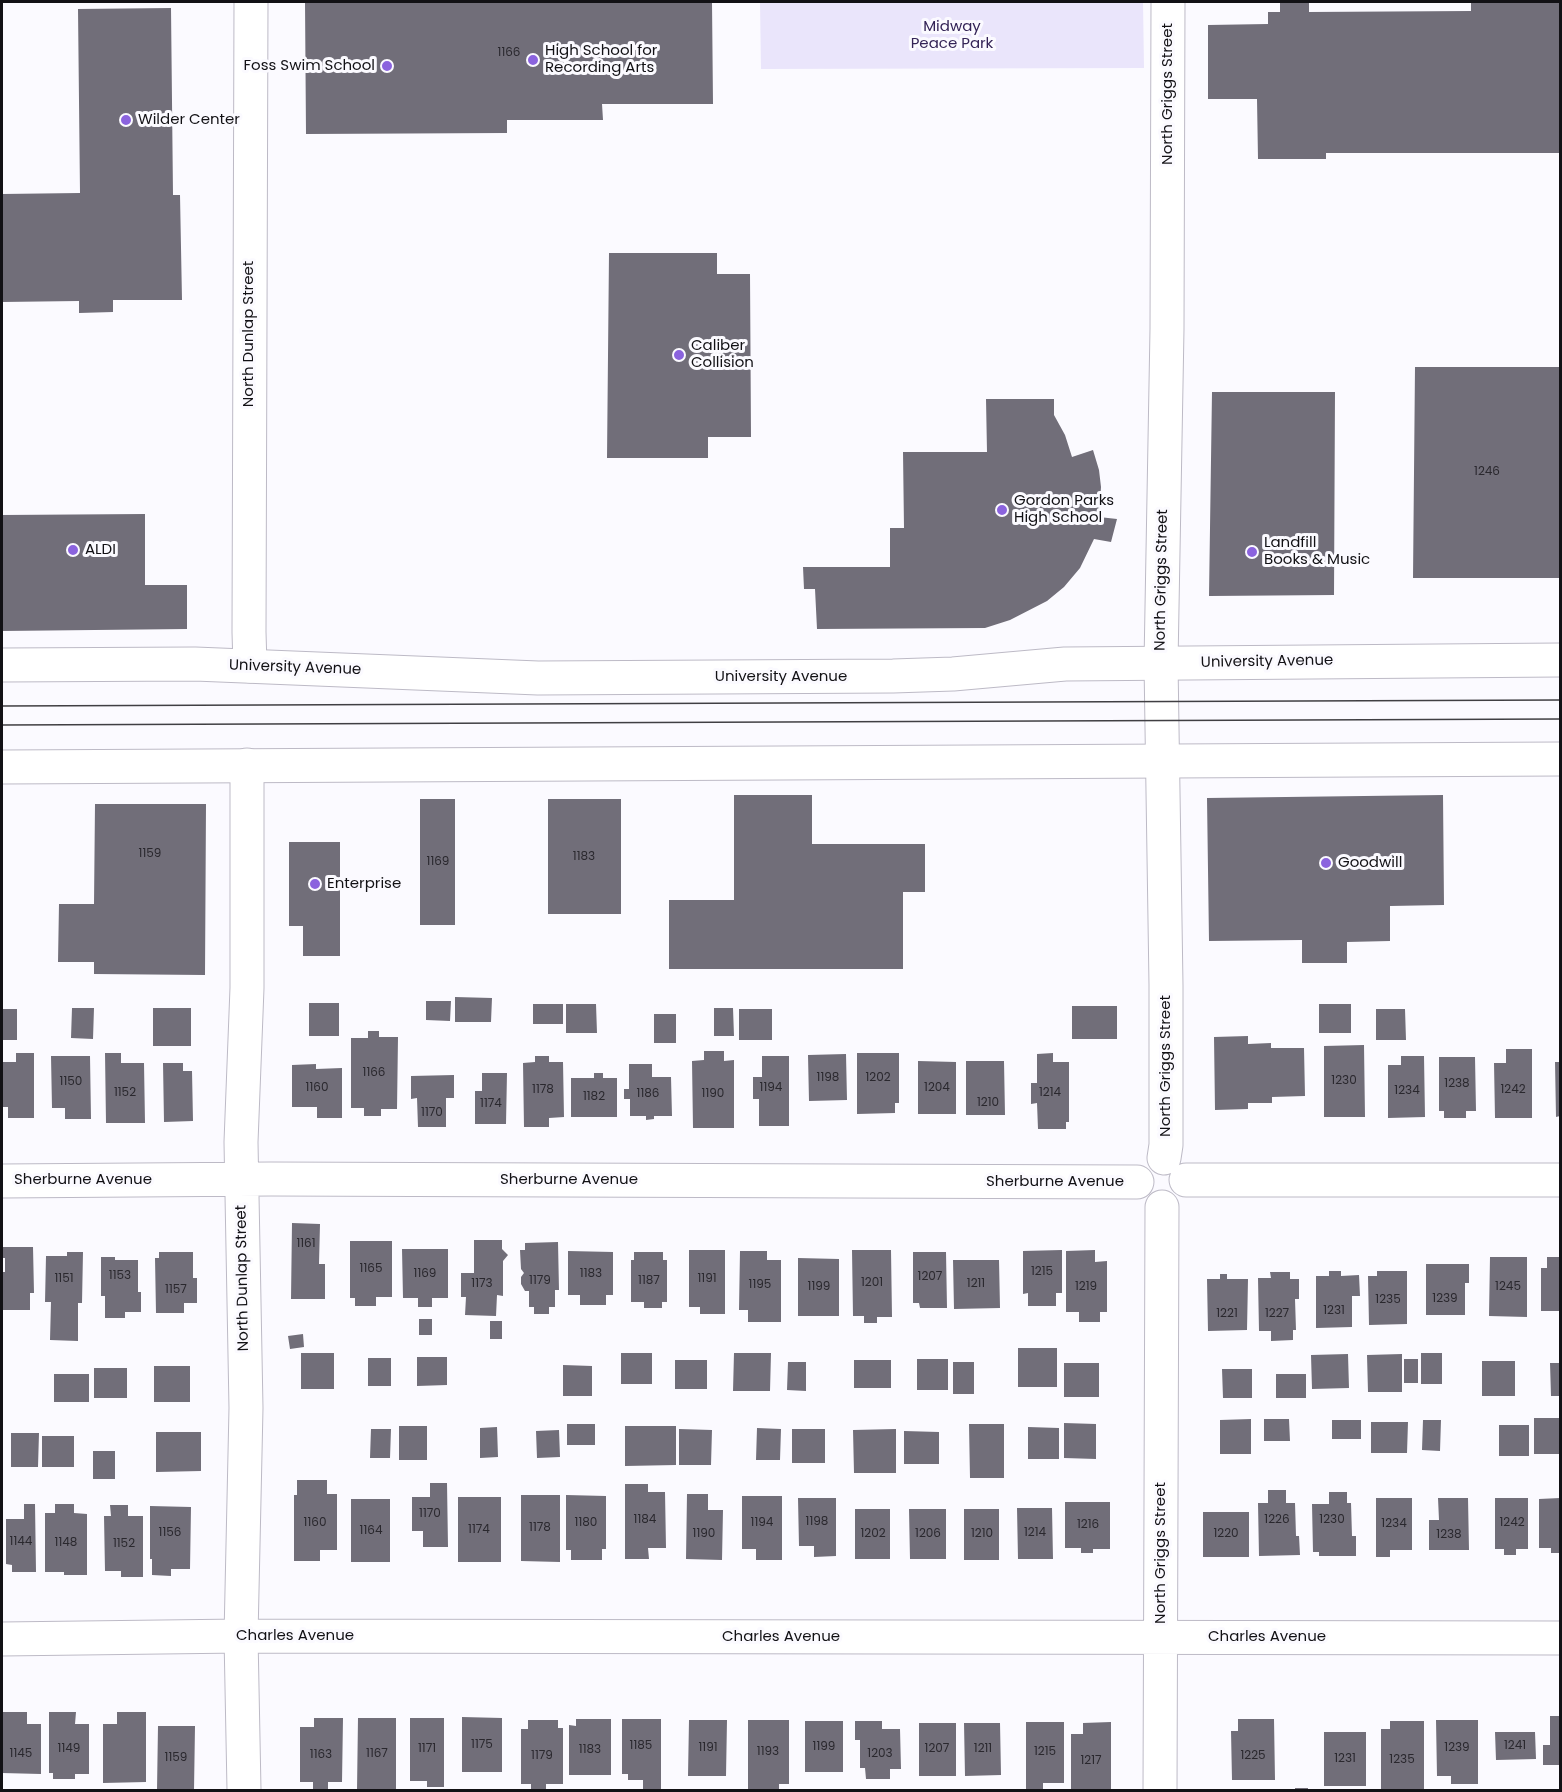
<!DOCTYPE html>
<html>
<head>
<meta charset="utf-8">
<style>
  body { margin:0 }
  #map { position:relative; width:1562px; height:1792px; overflow:hidden; background:#fbfaff; font-family:Poppins,sans-serif }
  canvas { display:block }
  .frame { position:absolute; inset:0; border:3px solid #121115; pointer-events:none }
</style>
</head>
<body>
<div id="map">
<canvas width="1562" height="1792"></canvas>
<div class="frame"></div>
</div>
<script>
const ctx = document.querySelector('canvas').getContext('2d');
ctx.lineJoin = 'round';
function fillPath(path, color) {
  ctx.fillStyle = color;
  ctx.fill(path, 'evenodd');
}
function trace(path, color, width, dash) {
  ctx.strokeStyle = color;
  ctx.lineWidth = width;
  ctx.lineCap = dash ? 'butt' : 'round';
  ctx.setLineDash(dash || []);
  ctx.stroke(path);
}
function label(font, color, halo, rows, align = 'center') {
  ctx.font = font + ' Poppins,sans-serif';
  ctx.lineWidth = 6;
  ctx.setLineDash([]);
  ctx.textBaseline = 'middle';
  ctx.strokeStyle = halo;
  ctx.fillStyle = color;
  for (const [text, x, y, turn = 0] of rows) {
    ctx.save();
    ctx.translate(x, y);
    ctx.rotate((+turn || 0) * Math.PI / 180);
    ctx.textAlign = isNaN(turn) ? turn : align;
    if (halo) ctx.strokeText(text, 0, 0);
    ctx.fillText(text, 0, 0);
    ctx.restore();
  }
}
fillPath(new Path2D(`
  M760,2h383l1,66 -383,1z`), '#eae5fb');
fillPath(new Path2D(`
  M305,2h407l1,102h-111l1,16h-96v13l-201,1z
  M1280,2h29v10l162,-1v-9h89v151h-234v6h-68l-1,-60h-49v-74l60,-1v-12h12z
  M171,8l2,187h7l2,105h-69v12l-34,1v-12l-77,1v-108l78,-1 -2,-184z
  M609,253h108v21h33l1,163h-43v21h-101z
  M1415,367h145v211h-147z
  M1212,392h123l-1,203 -125,1z
  M986,399h68v16l11,20 7,22 21,-7 6,20 2,17 -2,30 18,2 -6,23 -17,-3 -14,29 -16,19 -17,14 -37,19 -25,8 -168,1 -2,-40h-11l-1,-22h87v-39h14l-1,-76h84z
  M145,514v71h42v44l-185,2v-116z
  M734,795h78v49h113v48h-22v77h-234v-69h65z
  M1443,795l1,110 -54,1v35l-43,1v21h-45v-23l-93,1 -2,-143z
  M420,799h35v126h-35z
  M548,799h73v115h-73z
  M95,804h111l-1,171 -111,-1v-12h-36l1,-58h35z
  M289,842h51v114h-37v-30h-14z
  M455,997l37,1 -1,24h-36z
  M426,1001h25l-1,20 -24,-1z
  M309,1003h30v33h-30z
  M533,1004h30v20h-30z
  M566,1004h30l1,29h-31z
  M1319,1004h32v29h-32z
  M1072,1006h45v33h-45z
  M72,1008h22l-1,31 -22,-1z
  M153,1008h38v38h-38z
  M714,1008h19l1,28h-20z
  M2,1009h15v31h-15z
  M739,1009h33v31h-33z
  M1376,1009h29l1,31h-30z
  M654,1014h22v29h-22z
  M368,1031h11v6h19l-1,72h-16v7h-17v-8h-13v-70h17z
  M1248,1036v8l23,-1v5h33l1,48 -33,1v6h-24v6l-33,1 -1,-73z
  M1364,1045l1,72h-41v-71z
  M1506,1049h26v69h-37l-1,-55h12z
  M704,1051h20v10l10,-1v68h-41l-1,-67 12,-1z
  M16,1053h18v65h-26v-11h-6v-45h14z
  M105,1053h16v10h23l1,60h-39z
  M857,1053h42v50h-4v10l-38,1z
  M1053,1053v9h16v60h-3v7h-28l-1,-26 -6,1v-21h6v-29z
  M846,1054l1,46 -38,1 -1,-46z
  M51,1056h39l1,63h-26v-11h-13z
  M535,1056h14v6h14l1,55 -15,1v9h-25l-1,-64 12,-1z
  M762,1056h27v70h-30v-27h-6v-22h9z
  M1401,1056h23l1,61 -37,1v-53h13z
  M1439,1057h36l1,54h-10v7h-22v-7h-5z
  M918,1061l38,1v52h-38z
  M966,1061h38l1,54h-39z
  M1555,1062h5v54l-4,1z
  M163,1063h20v8h9l1,50 -29,1z
  M316,1064v5l26,-1v50h-25v-11h-25v-42z
  M629,1064h23v13h19l1,39h-18v3l-8,1v-4h-16v-17h-6v-10h5z
  M482,1073h25l-1,51h-31v-33h7z
  M594,1073h9v5h14v39h-46v-39h23z
  M454,1075v23h-8v29h-28l-1,-29 -6,1v-23z
  M292,1223l28,1 -1,40h6v35h-34z
  M474,1240h28v9l6,6 -5,6v35l-6,-1 -1,21 -31,-1 1,-18h-5v-24h13z
  M350,1241h42v56h-16v9h-21v-8h-5z
  M558,1242l1,48h-4v17h-6v7h-15v-7h-5v-16h-4l-4,-7v-7l3,-4 -3,-4 -1,-19h5v-7z
  M2,1247h31l1,46h-4v17h-28v-38h3v-14h-3z
  M402,1249h46v49h-16v9h-14v-9h-15z
  M689,1250h36v64h-25v-7h-11z
  M852,1250h39l1,67h-15v6h-13v-7h-11z
  M1062,1250v43h-6v13h-28v-13l-5,1v-43z
  M1095,1250v12l12,-1v51h-7v10h-21v-10h-13v-61z
  M568,1251l45,1v43h-7v10h-26v-10h-12z
  M740,1251h27v9h14v62h-33v-12h-9z
  M67,1252h16l-1,51h-4v38l-28,-1 1,-38h-6l1,-46h21z
  M159,1252h34v26h4v25h-13v10h-28l-1,-55h4z
  M634,1252h29v8h4v42h-5v6h-18v-6h-13v-42h3z
  M913,1252h33l1,56h-27l-1,-5h-6z
  M101,1257h14v3h23v32h3v20h-16v6h-20v-22h-4z
  M1490,1257h37v60l-38,-1z
  M1547,1257h13v54h-19v-43h6z
  M798,1258l41,1v57h-41z
  M953,1260h46l1,48 -46,1z
  M1426,1264h43v19h-4v32h-39z
  M1329,1271h12v5l18,-1 1,21h-8v31l-36,1v-52h13z
  M1377,1271h30v53l-38,1 -1,-49h9z
  M1270,1272h20v7h9v20h-4l1,31h-3v10l-22,1v-10h-12l-1,-53h13z
  M1220,1274h7v5h21l-1,51 -39,1 -1,-52h13z
  M419,1319h13v16h-13z
  M490,1321h12v18h-12z
  M303,1334l1,13 -14,2 -2,-13z
  M1018,1348h39v39h-39z
  M301,1353h33v36h-33z
  M621,1353h31v31h-31z
  M734,1353h37l-1,38h-37z
  M1421,1353h21v31h-21z
  M1348,1354l1,34 -37,1 -1,-34z
  M1402,1354v38h-34l-1,-37z
  M417,1357h30v28l-30,1z
  M368,1358h23v28h-23z
  M917,1359h31v31h-31z
  M1404,1359h14v24h-14z
  M675,1360h32v29h-32z
  M854,1360h37v28h-37z
  M1482,1361h33v35h-33z
  M788,1362h18v29l-19,-1z
  M953,1362h21v32h-21z
  M1064,1363h35v34h-35z
  M1550,1363h10v33h-9z
  M563,1365l29,1v30h-29z
  M154,1366h36v36h-36z
  M94,1368h33v30h-33z
  M1222,1369h30v29h-29z
  M54,1374h35v28h-35z
  M1276,1374h30v24h-30z
  M1534,1418h26v36h-26z
  M1251,1419v35h-31v-34z
  M1264,1419h25l1,22h-26z
  M1332,1420h29v19h-29z
  M1423,1420h18l-1,31 -18,-1z
  M1371,1422h37l-1,31h-36z
  M1064,1423l32,1v35l-32,-1z
  M567,1424h28v21h-28z
  M969,1424h35v54h-34z
  M1499,1425h30v31h-30z
  M399,1426h28v34h-28z
  M625,1426h51v39l-51,1z
  M497,1427l1,30 -18,1v-30z
  M1028,1427l31,1v31h-31z
  M757,1428l24,1 -1,31h-24z
  M371,1429h20l-1,29h-20z
  M679,1429l33,1 -1,35h-32z
  M792,1429h33v34h-33z
  M896,1429v44h-42l-1,-43z
  M559,1430l1,27 -23,1 -1,-27z
  M904,1431l35,1v32h-35z
  M156,1432h45v39l-45,1z
  M11,1433h28l-1,34h-27z
  M42,1436h32v31h-32z
  M93,1451h22v28h-22z
  M297,1480h30v14h10v56h-17v11h-26v-66h3z
  M430,1483h17l1,64h-25v-16h-11v-34h18z
  M625,1484h23v8h17l1,56h-18l1,11h-24z
  M1268,1490h18v13h9l1,33h3l1,19 -41,1 -1,-53h10z
  M1329,1492h18v11h4l1,33h4v20h-37v-4h-6l-1,-48h17z
  M687,1494h21v16h15l-1,50 -36,-1z
  M521,1495h39v67l-39,-1z
  M566,1495l40,1v53h-4v11h-31v-10h-5z
  M742,1496h40v64h-26v-11h-14z
  M458,1497h43v65h-43z
  M798,1498h38v58l-22,1v-11h-15z
  M1376,1498h36v52h-22v7h-14z
  M1438,1498h30l1,52h-40v-30h10z
  M1495,1498h33v51h-12v6h-12v-6h-9z
  M1560,1498v55h-9v-5h-12v-49z
  M351,1499h39v63h-39z
  M1065,1502h45v47h-17v4h-12v-5h-16z
  M24,1504h11l1,68h-24v-7l-6,-1v-45h18z
  M55,1504h19v9l13,1v61h-23v-3h-19v-59h10z
  M110,1505h18v11h15v61h-22v-6h-16l-1,-55h7z
  M150,1506l41,1 -1,62h-19v7l-19,-1v-16h-2z
  M1017,1508h35l1,51h-35z
  M855,1509h35v50h-35z
  M909,1509h37v50h-36z
  M964,1509h35v51h-35z
  M1203,1512h46v45h-46z
  M2,1712h25v12h14v50l-39,-1z
  M49,1712h27l-1,12h14v50h-14v5h-22v-6h-4z
  M117,1712h29v70l-43,1v-59h14z
  M1550,1716h10v49h-17v-20h7z
  M462,1717l40,1v54h-40z
  M314,1718h29l-1,64h-14v8h-15v-8h-13v-55h14z
  M358,1718h38v72h-39z
  M410,1718h34v69h-17v-6h-17z
  M576,1719h35v56h-42v-50l7,1z
  M622,1719h39v71h-18v-10h-15v-6h-6z
  M1238,1719h36l1,61h-43l-1,-49h7z
  M528,1720h30v8h5v56h-17v5h-15v-5h-10v-55h7z
  M689,1720h38l-1,56h-38z
  M748,1720h41v64h-10v6h-31z
  M1436,1720h42v64h-27v-8h-14z
  M805,1721h38v51h-38z
  M855,1721h27v8h18l1,40h-11v10h-24l-1,-11h-5v-28h-5z
  M1390,1721h34v69h-43v-61h9z
  M1026,1722h38v61h-21v7h-17z
  M1111,1722v67h-40v-55h12v-11z
  M919,1723h37v53h-37z
  M964,1723h36l1,52 -36,1z
  M158,1726h37l-1,64h-37z
  M1324,1732h42v54h-42z
  M1495,1732h40l1,27 -40,1z
  M1295,1788h13v2h-13z`), '#716e79');
const minor = new Path2D(`
  M250,666l-1,-34 2,-630
  M1164,1158l2,-13v-160l-5,-322 6,-334 1,-327
  M1186,1180h374
  M2,1181l269,-2 866,3
  M2,1639l239,-3 1319,2
  M244,1790l-3,-154 5,-228 -5,-266 6,-154v-223
  M1160,1790l2,-583`);
const major = new Path2D(`
  M2,665l193,-1 343,14 355,-2 60,-2 112,-10 495,-4
  M2,767l1558,-8`);
trace(minor, '#bdbac6', 35);
trace(major, '#bdbac6', 35);
trace(minor, '#fff', 33);
trace(major, '#fff', 33);
trace(new Path2D(`
  M2,706l1558,-6
  M2,725l1558,-6`), '#403f43', 1.5);
for (const [x, y, r, color] of [
  [533,60,6,"#8b63de"],
  [387,66,6,"#8b63de"],
  [126,120,6,"#8b63de"],
  [679,355,6,"#8b63de"],
  [1002,510,6,"#8b63de"],
  [73,550,6,"#8b63de"],
  [1252,552,6,"#8b63de"],
  [1326,863,6,"#8b63de"],
  [315,884,6,"#8b63de"]
]) {
  const dot = new Path2D();
  dot.arc(x, y, r, 0, 2 * Math.PI);
  ctx.fillStyle = color;
  ctx.fill(dot);
  trace(dot, '#fbfaff', 2);
}
label('12px', '#2a282e', null, [
  ["1166",509,53],
  ["1246",1487,472],
  ["1159",150,854],
  ["1183",584,857],
  ["1169",438,862],
  ["1166",374,1073],
  ["1198",828,1078],
  ["1202",878,1078],
  ["1230",1344,1081],
  ["1150",71,1082],
  ["1238",1457,1084],
  ["1160",317,1088],
  ["1194",771,1088],
  ["1204",937,1088],
  ["1178",543,1090],
  ["1242",1513,1090],
  ["1234",1407,1091],
  ["1152",125,1093],
  ["1214",1050,1093],
  ["1186",648,1094],
  ["1190",713,1094],
  ["1182",594,1097],
  ["1210",988,1103],
  ["1174",491,1104],
  ["1170",432,1113],
  ["1161",306,1244],
  ["1165",371,1269],
  ["1215",1042,1272],
  ["1169",425,1274],
  ["1183",591,1274],
  ["1153",120,1276],
  ["1207",930,1277],
  ["1151",64,1279],
  ["1191",707,1279],
  ["1179",540,1281],
  ["1187",649,1281],
  ["1201",872,1283],
  ["1173",482,1284],
  ["1211",976,1284],
  ["1195",760,1285],
  ["1199",819,1287],
  ["1219",1086,1287],
  ["1245",1508,1287],
  ["1157",176,1290],
  ["1239",1445,1299],
  ["1235",1388,1300],
  ["1231",1334,1311],
  ["1221",1227,1314],
  ["1227",1277,1314],
  ["1170",430,1514],
  ["1184",645,1520],
  ["1226",1277,1520],
  ["1230",1332,1520],
  ["1198",817,1522],
  ["1160",315,1523],
  ["1180",586,1523],
  ["1194",762,1523],
  ["1242",1512,1523],
  ["1234",1394,1524],
  ["1216",1088,1525],
  ["1178",540,1528],
  ["1174",479,1530],
  ["1164",371,1531],
  ["1156",170,1533],
  ["1214",1035,1533],
  ["1190",704,1534],
  ["1202",873,1534],
  ["1206",928,1534],
  ["1210",982,1534],
  ["1220",1226,1534],
  ["1238",1449,1535],
  ["1144",21,1542],
  ["1148",66,1543],
  ["1152",124,1544],
  ["1175",482,1745],
  ["1185",641,1746],
  ["1241",1515,1746],
  ["1199",824,1747],
  ["1191",708,1748],
  ["1239",1457,1748],
  ["1149",69,1749],
  ["1171",427,1749],
  ["1207",937,1749],
  ["1211",983,1749],
  ["1183",590,1750],
  ["1193",768,1752],
  ["1215",1045,1752],
  ["1145",21,1754],
  ["1167",377,1754],
  ["1203",880,1754],
  ["1163",321,1755],
  ["1179",542,1756],
  ["1225",1253,1756],
  ["1159",176,1758],
  ["1231",1345,1759],
  ["1235",1402,1760],
  ["1217",1091,1761]
]);
label('15px', '#342457', '#fbfaff', [
  ["Midway",952,27],
  ["Peace Park",952,44]
]);
label('15px', '#121115', '#fbfaff', [
  ["High School for",545,51],
  ["Recording Arts",545,68],
  ["Foss Swim School",375,66,"right"],
  ["Wilder Center",138,120],
  ["Caliber",691,346],
  ["Collision",691,363],
  ["Gordon Parks",1014,501],
  ["High School",1014,518],
  ["Landfill",1264,543],
  ["Books & Music",1264,560],
  ["ALDI",85,550],
  ["Goodwill",1338,863],
  ["Enterprise",327,884]
], 'left');
label('15px', '#121115', '#fbfaff', [
  ["North Griggs Street",1168,94,-90],
  ["North Dunlap Street",249,334,-90],
  ["North Griggs Street",1162,580,-89],
  ["University Avenue",1267,662,-1],
  ["University Avenue",295,668,2],
  ["University Avenue",781,677],
  ["North Griggs Street",1166,1066,-90],
  ["Sherburne Avenue",83,1180],
  ["Sherburne Avenue",569,1180],
  ["Sherburne Avenue",1055,1182],
  ["North Dunlap Street",243,1278,-91],
  ["North Griggs Street",1161,1553,-90],
  ["Charles Avenue",295,1636],
  ["Charles Avenue",781,1637],
  ["Charles Avenue",1267,1637]
]);
</script>
</body>
</html>
